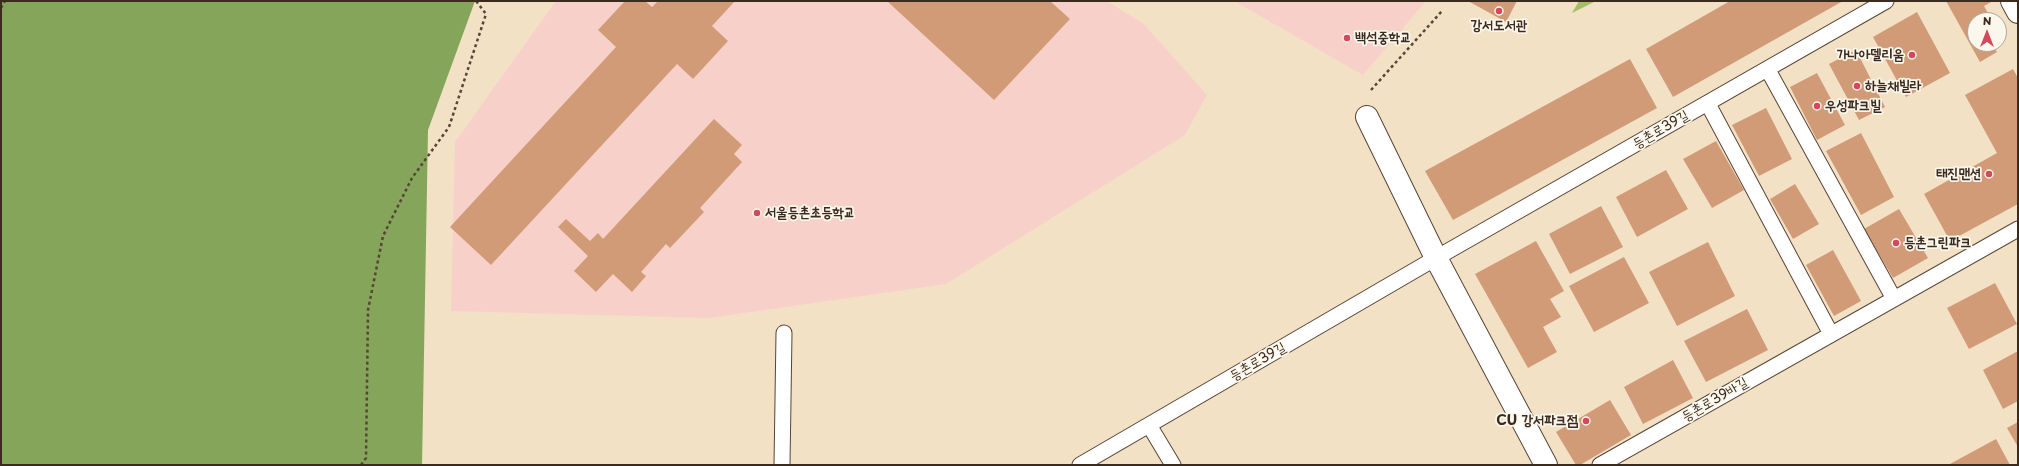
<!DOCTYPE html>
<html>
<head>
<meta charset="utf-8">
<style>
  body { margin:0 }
  #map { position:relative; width:2019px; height:466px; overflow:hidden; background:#f3e1c5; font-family:"Playpen Sans",sans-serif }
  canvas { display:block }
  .frame { position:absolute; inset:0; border:2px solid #3b2a1e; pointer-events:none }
  .north { position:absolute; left:1967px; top:12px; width:40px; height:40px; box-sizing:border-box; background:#fbf7ec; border:1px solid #aea59a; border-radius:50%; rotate:0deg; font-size:11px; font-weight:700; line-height:16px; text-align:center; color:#3b2a1e }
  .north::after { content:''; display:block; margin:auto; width:14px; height:18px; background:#d1495b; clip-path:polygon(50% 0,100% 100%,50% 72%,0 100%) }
</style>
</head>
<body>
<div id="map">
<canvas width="2019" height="466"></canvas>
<div class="frame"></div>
<div class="north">N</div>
</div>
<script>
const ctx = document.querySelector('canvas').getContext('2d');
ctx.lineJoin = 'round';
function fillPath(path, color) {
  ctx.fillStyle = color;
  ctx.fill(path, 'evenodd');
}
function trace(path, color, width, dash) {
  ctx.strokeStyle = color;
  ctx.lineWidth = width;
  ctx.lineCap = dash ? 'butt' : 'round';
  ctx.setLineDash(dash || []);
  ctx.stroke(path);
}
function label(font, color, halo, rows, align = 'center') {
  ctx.font = font + ' "Playpen Sans","Poor Story",sans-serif';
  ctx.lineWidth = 3.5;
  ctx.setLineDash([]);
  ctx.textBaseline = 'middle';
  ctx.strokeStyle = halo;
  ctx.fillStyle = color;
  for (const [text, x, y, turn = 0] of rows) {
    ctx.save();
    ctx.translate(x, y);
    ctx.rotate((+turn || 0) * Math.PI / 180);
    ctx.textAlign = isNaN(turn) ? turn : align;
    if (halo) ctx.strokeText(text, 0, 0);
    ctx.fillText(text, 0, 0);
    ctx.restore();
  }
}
fillPath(new Path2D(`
  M556,1h551l37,23 63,71 -22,40 -239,149 -237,34 -258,-7 4,-169z
  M1234,1h192l-63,74z`), '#f7d1c9');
fillPath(new Path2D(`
  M1579,1h17l-24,12z`), '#a5be64');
fillPath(new Path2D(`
  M1,1h474l-47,129 -6,335h-421z`), '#84a55a');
fillPath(new Path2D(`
  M625,1h20l7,6 6,-6h77l-23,25 16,15 -35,38 -16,-15 -186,201 -41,-38 166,-180 -18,-17z
  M887,1h163l20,18 -76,81z
  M1468,1h49l-11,21z
  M1730,1h113l-170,96 -27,-48z
  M1946,1h47l-9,5 8,14h-17v24h17l5,8 -17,10z
  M1917,12l33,61 -44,24 -33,-60z
  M1856,50l29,57 -26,13 -30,-56z
  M1630,59l27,49 -204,112 -28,-49z
  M2013,69l5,9v126l-68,37 -26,-47 73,-41 -32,-58z
  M1817,73l28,52 -28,15 -27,-53z
  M1766,108l26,51 -33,17 -27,-51z
  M714,119l28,26 -8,9 8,8 -42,46 4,4 -34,36 -4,-4 -25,28 5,4 -14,16 -19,-18 -17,18 -22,-21 14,-15 -30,-29 8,-8 24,22 8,-8 5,6z
  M1861,133l33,64 -33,18 -35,-64z
  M1716,141l28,49 -32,18 -29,-49z
  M1666,170l22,39 -51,28 -21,-40z
  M1795,184l24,40 -26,15 -23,-40z
  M1601,206l22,41 -53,27 -21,-40z
  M1899,209l29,49 -35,20 -29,-49z
  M1536,241l28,50 -14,8 11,18 -18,10 14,25 -29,16 -53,-94z
  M1708,242l27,54 -58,30 -28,-54z
  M1833,250l28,51 -27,15 -28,-51z
  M1624,257l25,46 -55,29 -25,-46z
  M1995,283l22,41 -48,25 -22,-41z
  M1747,309l21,41 -62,32 -22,-41z
  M2018,351v50l-15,8 -20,-39z
  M1673,360l20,38 -50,26 -19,-37z
  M1610,400l21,35 -51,30h-4l-20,-33z
  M2018,422v25l-11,-19z
  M1996,439l14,26h-62z`), '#d19b78');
const lane = new Path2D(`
  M1768,70l126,229
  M1708,104l123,230
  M1149,425l24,40
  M782,465l2,-132
  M1080,465l356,-207 450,-257
  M1600,465l418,-236`);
const street = new Path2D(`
  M2012,1l6,11
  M1367,117l69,141 110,207`);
trace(lane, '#574537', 17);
trace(street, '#574537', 24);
trace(new Path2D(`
  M1,8l4,-7
  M1371,90l71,-79
  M361,465l5,-7 2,-148 15,-74 29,-58 37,-51 37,-113 -10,-13`), '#574537', 2.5, [3, 3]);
trace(lane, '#fff', 15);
trace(street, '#fff', 22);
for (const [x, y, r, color] of [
  [1499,11,4,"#d1495b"],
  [1347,38,4,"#d1495b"],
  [1912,55,4,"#d1495b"],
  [1857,86,4,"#d1495b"],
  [1817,106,4,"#d1495b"],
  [1989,174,4,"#d1495b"],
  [757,213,4,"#d1495b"],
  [1896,243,4,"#d1495b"],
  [1586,421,4,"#d1495b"]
]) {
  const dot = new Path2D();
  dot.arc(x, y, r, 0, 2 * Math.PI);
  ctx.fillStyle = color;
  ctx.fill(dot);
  trace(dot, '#fbf7ec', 1.5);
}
label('bold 14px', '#3b2a1e', '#fbf7ec', [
  ["강서도서관",1499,26,"center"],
  ["백석중학교",1355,38],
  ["가나아델리움",1904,55,"right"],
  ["하늘채빌라",1865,86],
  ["우성파크빌",1825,106],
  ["태진맨션",1981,174,"right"],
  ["서울등촌초등학교",765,213],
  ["등촌그린파크",1904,243],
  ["CU 강서파크점",1578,421,"right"]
], 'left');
label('14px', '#3b2a1e', '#fbf7ec', [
  ["등촌로39길",1661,130,-30],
  ["등촌로39길",1258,362,-30],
  ["등촌로39바길",1715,400,-30]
]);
</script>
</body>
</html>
